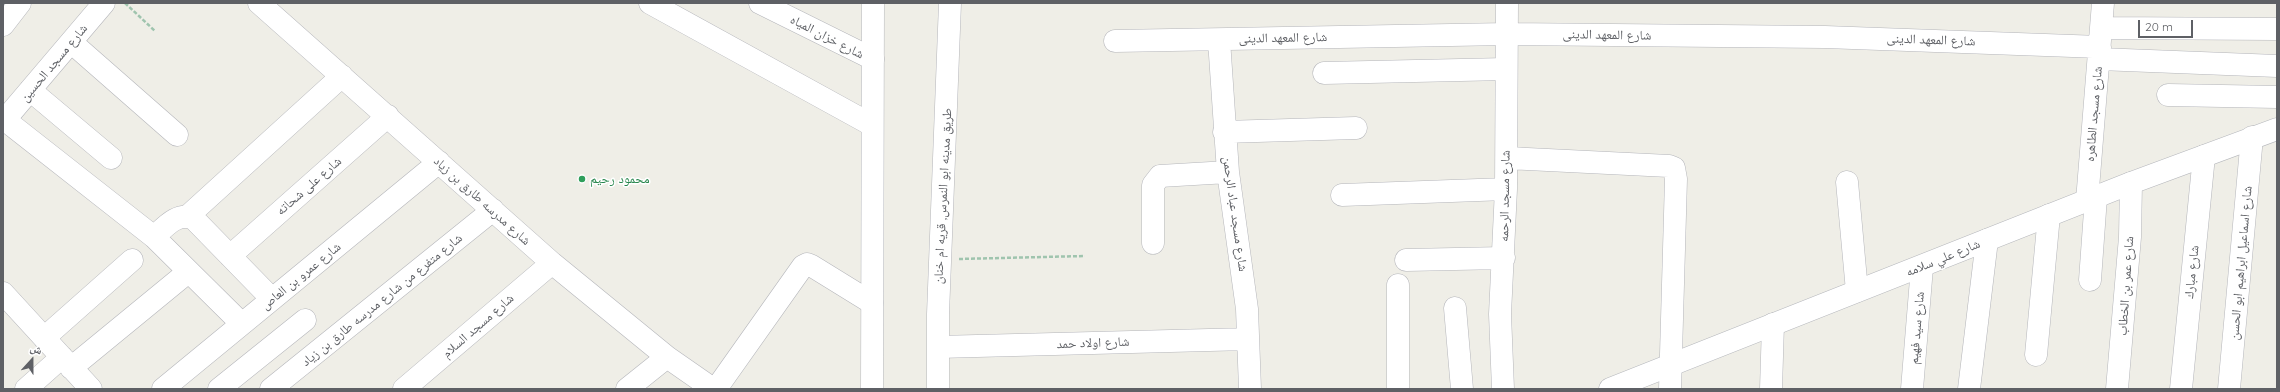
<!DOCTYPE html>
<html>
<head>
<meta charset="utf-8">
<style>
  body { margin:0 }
  #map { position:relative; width:2280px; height:392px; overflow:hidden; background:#efeee7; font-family:Quicksand,"Noto Naskh Arabic",sans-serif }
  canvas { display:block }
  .frame { position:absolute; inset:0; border:4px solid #5e6065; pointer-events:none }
  .north { position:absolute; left:12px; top:340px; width:40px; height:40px; -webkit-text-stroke:3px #fff; paint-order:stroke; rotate:21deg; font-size:11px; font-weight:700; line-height:16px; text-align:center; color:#5e6065 }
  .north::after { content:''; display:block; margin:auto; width:14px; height:18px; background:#5e6065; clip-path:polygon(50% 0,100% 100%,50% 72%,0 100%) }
  .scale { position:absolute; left:2138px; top:20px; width:55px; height:18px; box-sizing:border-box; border:2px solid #5e6065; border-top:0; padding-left:5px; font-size:12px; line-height:14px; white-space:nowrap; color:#5e6065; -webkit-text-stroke:3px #fff; paint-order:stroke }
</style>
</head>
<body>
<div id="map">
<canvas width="2280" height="392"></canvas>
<div class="frame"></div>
<div class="north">ش</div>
<div class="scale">20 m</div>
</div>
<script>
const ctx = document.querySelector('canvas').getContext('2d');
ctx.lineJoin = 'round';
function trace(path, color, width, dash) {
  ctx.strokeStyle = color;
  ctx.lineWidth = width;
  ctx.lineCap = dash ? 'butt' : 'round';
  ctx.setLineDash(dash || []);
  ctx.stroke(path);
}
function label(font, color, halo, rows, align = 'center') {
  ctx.font = font + ' Quicksand,"Noto Naskh Arabic",sans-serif';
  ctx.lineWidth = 3;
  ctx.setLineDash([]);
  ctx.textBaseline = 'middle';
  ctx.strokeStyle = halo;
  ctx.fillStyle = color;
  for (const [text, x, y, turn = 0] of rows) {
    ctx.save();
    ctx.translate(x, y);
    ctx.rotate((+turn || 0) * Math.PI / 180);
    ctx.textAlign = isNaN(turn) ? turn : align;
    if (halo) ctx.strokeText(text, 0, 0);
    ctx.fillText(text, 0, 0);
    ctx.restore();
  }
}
const street = new Path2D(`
  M259,3l293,260 115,94 46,32
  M650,3l222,122
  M760,3l113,56
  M3,25l17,-22
  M2101,28l176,1
  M1219,40l9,132 19,137 3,80
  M1115,41l392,-7 318,3 275,10
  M71,42l106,93
  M2099,59l178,7
  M1324,73l182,-4
  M30,90l81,68
  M2168,95l109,2
  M5,120l149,117 88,87
  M3,122l101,-119
  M1224,132l132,-4
  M1507,158l162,8 5,2 2,11 -6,210
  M1847,182l10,109
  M1342,195l164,-6
  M2087,201l16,-198
  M188,216l154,-140
  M154,237c11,-10 24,-26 40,-18l78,80
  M1153,243v-58l7,-9 68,-4
  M230,256l158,-140
  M1406,260l98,-2
  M2090,280l6,-83
  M3,293l88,96
  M1455,308l7,81
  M44,338l88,-78
  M938,347l310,-8
  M2036,355l13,-140
  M71,368l117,-96
  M26,389l36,-32
  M163,389l276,-227
  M219,389l86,-69
  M271,389l222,-179
  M404,389l148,-126
  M627,389l40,-32
  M716,389l87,-123 4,-2 5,2 60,37
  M938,389v-75l12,-311
  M1398,389v-104
  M1503,389l-3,-75 6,-125 1,-186
  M1771,389l2,-65
  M1912,389l10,-122
  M1969,389l18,-149
  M2117,389l13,-152 1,-54
  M2181,389l23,-233
  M2229,389l23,-252`);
const secondary = new Path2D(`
  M872,389l1,-386
  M1610,389l521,-206 146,-54`);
trace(street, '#b4b5ba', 23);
trace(secondary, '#b5b7bc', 23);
trace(new Path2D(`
  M125,3l30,28
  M959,259l126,-3`), '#9fc4ae', 2.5, [4, 2]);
trace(street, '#fff', 22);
trace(secondary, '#fff', 22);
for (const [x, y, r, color] of [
  [582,179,4,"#2e9e5b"]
]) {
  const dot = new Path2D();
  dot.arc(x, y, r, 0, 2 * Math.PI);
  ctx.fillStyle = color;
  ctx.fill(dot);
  trace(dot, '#fff', 1.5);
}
label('13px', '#5e6065', '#fff', [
  ["شارع المعهد الدينى",1607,35,1],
  ["شارع خزان المياه",827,37,27],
  ["شارع المعهد الدينى",1283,38,-1],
  ["شارع المعهد الدينى",1931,40,2],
  ["شارع مسجد الحسين",54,63,-50],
  ["شارع مسجد الطاهره",2094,114,-85],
  ["شارع على شحاته",309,186,-41],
  ["طريق مدينه ابو النمرس, قريه ام خنان",943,196,-87],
  ["شارع مسجد الرحمه",1505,196,-89],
  ["شارع مدرسه طارق بن زياد",482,201,42],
  ["شارع مسجد عباد الرحمن",1235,214,82],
  ["شارع علي سلامه",1943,258,-22],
  ["شارع اسماعيل ابراهيم ابو الحسن",2241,263,-85],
  ["شارع مبارك",2192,272,-84],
  ["شارع عمرو بن العاص",301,276,-39],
  ["شارع عمر بن الخطاب",2126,286,-86],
  ["شارع متفرع من شارع مدرسه طارق بن زياد",382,300,-39],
  ["شارع مسجد السلام",478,326,-41],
  ["شارع سيد فهيم",1917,328,-85],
  ["شارع اولاد حمد",1093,343,-2]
]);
label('13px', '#27864d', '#fff', [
  ["محمود رحيم",590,179]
], 'left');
</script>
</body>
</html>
